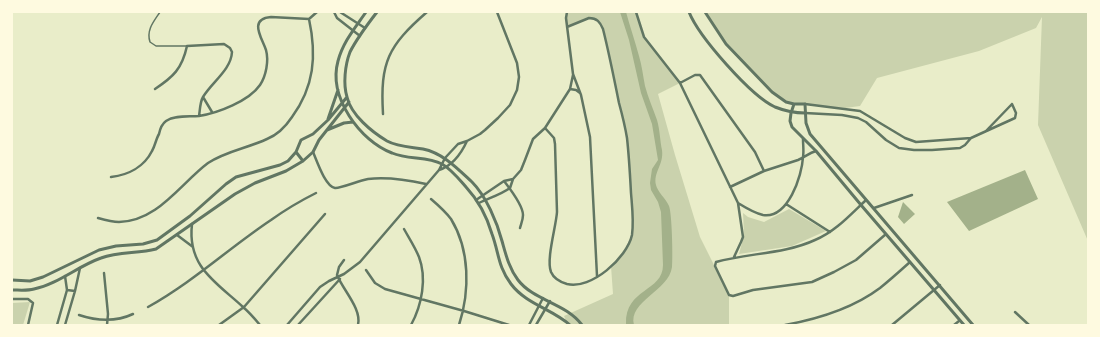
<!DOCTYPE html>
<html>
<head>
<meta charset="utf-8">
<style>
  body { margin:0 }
  #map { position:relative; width:1100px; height:337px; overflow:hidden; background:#e9edc9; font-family:Inter,sans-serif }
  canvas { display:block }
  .frame { position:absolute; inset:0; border:13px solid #fefae0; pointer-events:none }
</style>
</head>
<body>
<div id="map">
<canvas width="1100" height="337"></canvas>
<div class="frame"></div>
</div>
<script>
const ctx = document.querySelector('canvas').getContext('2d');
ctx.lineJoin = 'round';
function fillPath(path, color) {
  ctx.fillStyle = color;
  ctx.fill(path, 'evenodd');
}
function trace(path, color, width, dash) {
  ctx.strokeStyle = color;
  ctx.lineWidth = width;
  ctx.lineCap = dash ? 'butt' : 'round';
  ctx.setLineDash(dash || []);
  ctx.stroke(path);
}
fillPath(new Path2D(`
  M567,12h69l8,25 36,46 -22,11 17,61 25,82 29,58v30h-161l-4,-9 49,-22 -2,-28c11,-13 19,-22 22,-39l-6,-90 -23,-108 -5,-7 -10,-4 -22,9z
  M705,12h383v229l-50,-116 4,-108 -6,11 -57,23 -102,27 -17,28 -15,2 -51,-4 -15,-6 -53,-54z
  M789,209l37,22 -34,15 -53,8 5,-19 -1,-22 5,4 16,5z
  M30,302l-7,23h-11v-22z`), '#cad2ad');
fillPath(new Path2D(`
  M620,12h6c4,15 9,29 13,44 3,10 4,20 6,30 3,11 8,23 12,34 3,10 3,21 5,30 2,15 -9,22 -6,35 1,6 10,14 13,21 3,7 4,52 3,61 -3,24 -44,34 -38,58h-8v-1c-1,-36 37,-32 37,-59l-2,-53 -3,-10 -7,-12 -1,-7 2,-14 6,-9 -6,-36 -11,-31 -12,-53z
  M1025,170l13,29 -69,32 -22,-29z
  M903,202l12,12 -11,10 -6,-7z`), '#a3b18a');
trace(new Path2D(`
  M160,12c-6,9 -14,18 -10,30l6,4h30`), '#617663', 1.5);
trace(new Path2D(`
  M334,12l3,6 23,18
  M340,12l25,16
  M567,12l-1,6 7,56 8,21 9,42 7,139
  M636,12l8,25 36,46 58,120 5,34 -2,5 -7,15
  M680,83l15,-8h5l55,77 9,19
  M155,89c18,-12 27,-20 32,-43l37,-2 6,4 2,4c-1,18 -20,30 -29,45 -3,5 -3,13 -4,19
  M570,89l6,1 4,3
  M203,97l9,15
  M805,104l55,7 45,27 11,4 55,-4
  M805,113l37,2 16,3 8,4 20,18 13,8 15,2h18l28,-2 5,-3 6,-7 44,-20 1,-5 -4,-9 -26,27
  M383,114c-3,-52 5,-68 44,-102
  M545,128l9,10 1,6 2,68c-1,15 -11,47 -6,60 3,7 9,10 16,12 24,6 60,-26 65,-49 2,-14 0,-29 -1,-42 -1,-19 -2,-37 -4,-55 -2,-12 -5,-24 -8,-35 -5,-25 -10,-50 -16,-74 -3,-7 -6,-11 -14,-11l-22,9
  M313,152c4,9 12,34 22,36 4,1 26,-8 33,-9 18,-2 40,1 58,5
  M439,170c13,-4 22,-16 28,-29
  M111,177c17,-2 33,-10 41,-26 3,-5 4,-12 7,-17 1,-5 3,-10 7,-13 9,-6 23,-4 33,-5 19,-3 50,-15 61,-31 6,-9 9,-24 6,-35 -4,-12 -18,-31 5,-33l38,2 8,-7
  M504,181c6,8 19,24 19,34 0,5 -2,9 -3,13
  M730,187l34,-16 34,-11c7,-3 11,-7 18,-9
  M431,199c7,6 14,12 20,20 19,31 19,72 8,106
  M476,200l28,-19 9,-2
  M866,200c-15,14 -31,32 -51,40 -30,14 -67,13 -99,22l-1,4 14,29 4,1 20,-6 59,-8 22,-10 22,-12 30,-26
  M479,203c10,-5 21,-8 31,-15l3,-9 8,-9 4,-10 8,-21 12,-11 25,-39 3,-14
  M738,203c8,5 16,10 25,12 25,4 39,-39 40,-58 1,-6 0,-12 0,-18
  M786,204l44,28
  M874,208l38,-13
  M98,218c7,2 14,4 21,4 39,-1 61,-38 89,-59 18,-12 40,-15 59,-24 10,-4 19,-13 25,-22 22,-30 25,-61 17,-98
  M192,224c-5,43 24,58 51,83 6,5 12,12 17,18
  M404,229c5,9 11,18 15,28 8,21 3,48 -8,68
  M177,235l16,12
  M344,260l-5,7 -2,8c6,15 25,34 21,50
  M366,270l9,13 10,6 79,22 45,14
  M104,273l4,41 -1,11
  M67,290l8,1
  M12,299h16l5,4 -5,22
  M148,307c45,-25 81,-59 123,-87 14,-10 29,-19 45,-27
  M1015,312l14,13
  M79,315c18,6 37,7 54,-1
  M57,325l10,-35 -2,-14
  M65,325l10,-34 5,-23
  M219,325l25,-18 81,-93
  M287,325l33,-38 9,-6 15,-7 16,-12 79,-92 6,-12 13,-14 9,-3 13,-7 5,-4 13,-12 12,-13 7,-15 2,-13 -2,-14 -20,-51
  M298,325l42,-46
  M529,325l14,-27
  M536,325l14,-24
  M785,325c33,-6 67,-16 95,-37 10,-8 20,-17 30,-26
  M892,325l48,-40
  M954,325l5,-4`), '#617663', 2.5);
trace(new Path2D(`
  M366,12c-11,16 -23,30 -28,49 -10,36 22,80 54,92 16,7 35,3 50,11 9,5 17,15 24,23 12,13 21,30 26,47 7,19 6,33 19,50 15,20 41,25 59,41
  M377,12c-10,13 -20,26 -27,40 -5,13 -7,32 -3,45 4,18 25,35 40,44 11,6 24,6 36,8 20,4 35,20 49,33 14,14 25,40 30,59 4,14 7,27 16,39 16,21 48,23 64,45
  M689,12c10,25 62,84 86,95 10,4 19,6 30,6
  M705,12l21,32 46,48 14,10 8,2h11l1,19 4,11 163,191
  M794,104l-3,9 -1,8 2,6 24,24 45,54 103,120
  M328,119l10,-29
  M327,130l17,-7 9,-1
  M296,152l7,9
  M12,280l18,1 13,-4 56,-27 17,-4 27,-2 14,-4 33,-24 36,-32 10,-7 44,-12 8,-4 8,-9 5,-12 12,-6 15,-14 19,-23
  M12,290c7,0 15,1 22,-1 24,-5 44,-23 67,-31 18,-7 37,-4 55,-9l79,-55 20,-11 31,-12 17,-10 10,-9 6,-12 30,-38`), '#617663', 3);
</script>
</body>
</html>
